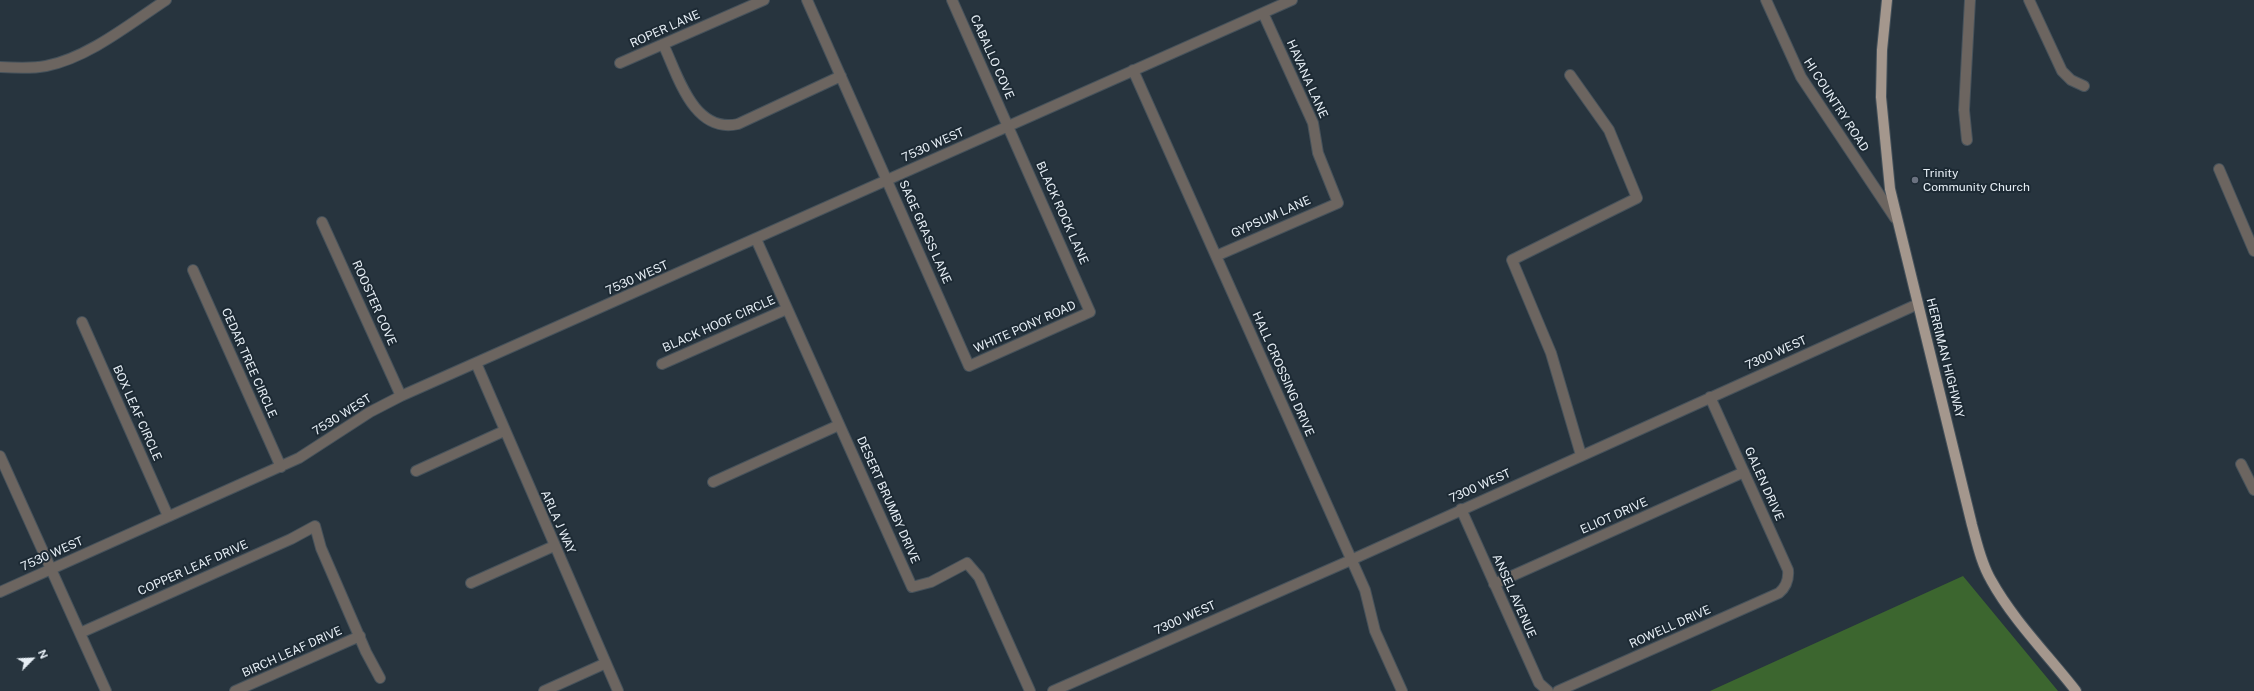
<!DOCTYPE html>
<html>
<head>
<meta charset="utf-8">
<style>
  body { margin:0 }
  #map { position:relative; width:2254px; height:691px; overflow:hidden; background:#27343e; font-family:"Public Sans",sans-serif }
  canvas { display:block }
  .north { position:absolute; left:12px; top:639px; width:40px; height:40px; -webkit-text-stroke:3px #1d2a34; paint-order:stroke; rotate:66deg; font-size:11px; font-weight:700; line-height:16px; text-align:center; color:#e6eef5 }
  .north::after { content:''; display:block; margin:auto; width:14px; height:18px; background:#e6eef5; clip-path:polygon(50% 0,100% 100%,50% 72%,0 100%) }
</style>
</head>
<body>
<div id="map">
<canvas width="2254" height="691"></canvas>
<div class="north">N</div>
</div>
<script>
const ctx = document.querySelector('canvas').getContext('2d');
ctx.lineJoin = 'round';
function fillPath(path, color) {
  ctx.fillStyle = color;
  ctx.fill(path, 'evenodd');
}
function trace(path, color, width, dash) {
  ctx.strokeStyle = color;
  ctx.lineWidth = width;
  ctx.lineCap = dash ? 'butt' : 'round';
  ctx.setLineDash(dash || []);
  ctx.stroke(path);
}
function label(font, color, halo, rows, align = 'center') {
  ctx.font = font + ' "Public Sans",sans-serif';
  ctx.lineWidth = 4;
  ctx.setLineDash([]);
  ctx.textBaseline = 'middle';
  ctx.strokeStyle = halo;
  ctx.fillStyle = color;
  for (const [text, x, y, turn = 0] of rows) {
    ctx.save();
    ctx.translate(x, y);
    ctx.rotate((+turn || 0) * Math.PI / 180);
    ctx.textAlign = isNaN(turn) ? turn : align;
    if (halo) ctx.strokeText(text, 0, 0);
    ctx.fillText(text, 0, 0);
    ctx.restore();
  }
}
fillPath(new Path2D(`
  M1963,576l95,115h-348z`), '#3c662f');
const minor = new Path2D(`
  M807,0l162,366 121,-54 -138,-312
  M1766,0l35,77 94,141
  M2029,0l33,71 9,9 13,6
  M663,44c15,31 30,90 75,80l103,-48
  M620,63l144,-63
  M0,67c15,1 31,2 46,-1 42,-8 85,-43 120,-66
  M1133,70l232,520 10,41 27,60
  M1570,75l39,55 28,68 -125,62 39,93 30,102
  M1967,140l-3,-30 6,-110
  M2219,169l35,82
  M322,222l79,174
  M756,239l156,348 19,-5 36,-19 12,14 51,114
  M1216,256l122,-53 -20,-50 -5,-30 -50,-110
  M193,270l88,197
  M82,322l86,194
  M476,363l142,328
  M662,364l125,-55
  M0,456l106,235
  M2241,464l13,26
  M416,471l88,-40
  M713,482l126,-57
  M1461,509l78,174 9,8
  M471,583l83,-37
  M1494,584l250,-112
  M0,592l299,-134 71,-46 31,-16 891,-396
  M80,633l211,-94 24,-13 6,22 45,104 14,26
  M235,691l125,-55
  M544,691l62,-28
  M1053,691l298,-131 567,-256
  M1558,691l221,-98c7,-6 10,-13 9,-23l-78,-173`);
const major = new Path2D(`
  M1887,0l-5,50 -1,47 9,92 82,336c5,18 9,38 19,55 22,40 57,75 85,111`);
trace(minor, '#46525b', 12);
trace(major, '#46525b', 12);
trace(minor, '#6c6560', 10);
trace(major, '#a4978d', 10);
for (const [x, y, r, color] of [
  [1915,180,4,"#6b7280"]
]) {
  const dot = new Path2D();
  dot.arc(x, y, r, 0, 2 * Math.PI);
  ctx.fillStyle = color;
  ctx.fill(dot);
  trace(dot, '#1d2a34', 1.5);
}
label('12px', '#e6eef5', '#1d2a34', [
  ["ROPER LANE",665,29,-24],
  ["CABALLO COVE",992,57,66],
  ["HAVANA LANE",1307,79,66],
  ["HI COUNTRY ROAD",1836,105,57],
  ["7530 WEST",933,145,-24],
  ["BLACK ROCK LANE",1062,213,66],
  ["GYPSUM LANE",1271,217,-24],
  ["SAGE GRASS LANE",925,232,66],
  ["7530 WEST",637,278,-24],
  ["ROOSTER COVE",374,303,66],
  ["BLACK HOOF CIRCLE",719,324,-24],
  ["WHITE PONY ROAD",1025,327,-24],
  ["7300 WEST",1776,353,-24],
  ["HERRIMAN HIGHWAY",1945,358,76],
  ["CEDAR TREE CIRCLE",249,363,66],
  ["HALL CROSSING DRIVE",1283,374,66],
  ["BOX LEAF CIRCLE",137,413,66],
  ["7530 WEST",342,415,-32],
  ["GALEN DRIVE",1764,484,66],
  ["7300 WEST",1480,486,-24],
  ["DESERT BRUMBY DRIVE",888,500,66],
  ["ELIOT DRIVE",1614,516,-24],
  ["ARLA J WAY",558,522,66],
  ["7530 WEST",52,554,-24],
  ["COPPER LEAF DRIVE",193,568,-24],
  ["ANSEL AVENUE",1514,596,66],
  ["7300 WEST",1185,618,-24],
  ["ROWELL DRIVE",1670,627,-24],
  ["BIRCH LEAF DRIVE",292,652,-24]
]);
label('12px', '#e6eef5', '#1d2a34', [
  ["Trinity",1923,173],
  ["Community Church",1923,187]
], 'left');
</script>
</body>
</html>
